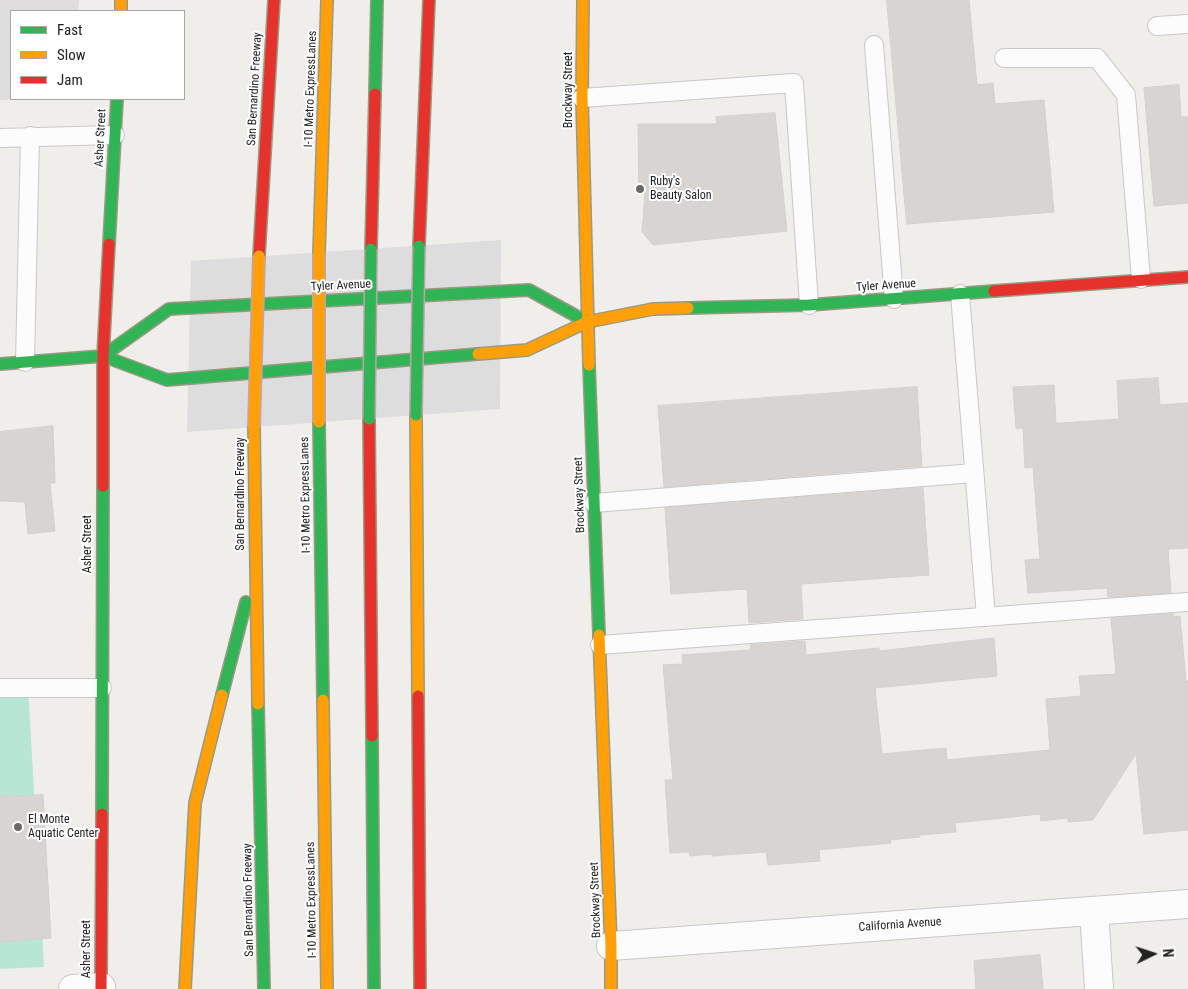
<!DOCTYPE html>
<html>
<head>
<meta charset="utf-8">
<style>
  body { margin:0 }
  #map { position:relative; width:1188px; height:989px; overflow:hidden; background:#f0eeeb; font-family:"Roboto Condensed",sans-serif }
  canvas { display:block }
  .legend { position:absolute; left:10px; top:10px; width:175px; height:90px; box-sizing:border-box; background:#fff; border:1px solid #a7a7a7; margin:0; padding:6px 9px; list-style:none; font-size:15px; color:#222 }
  .legend li { display:flex; align-items:center; gap:10px; height:25px }
  .legend b { width:25px; border:1px solid #a7a7a7 }
  .north { position:absolute; left:1128px; top:929px; width:50px; height:50px; -webkit-text-stroke:4px #fff; paint-order:stroke; rotate:86deg; font-size:14px; font-weight:700; line-height:20px; text-align:center; color:#222 }
  .north::after { content:''; display:block; margin:auto; width:18px; height:22px; background:#222; clip-path:polygon(50% 0,100% 100%,50% 72%,0 100%) }
</style>
</head>
<body>
<div id="map">
<canvas width="1188" height="989"></canvas>
<ul class="legend">
<li><b style="height:6px;background:#30b455"></b>Fast</li>
<li><b style="height:6px;background:#ff9f0a"></b>Slow</li>
<li><b style="height:6px;background:#e5322d"></b>Jam</li>
</ul>
<div class="north">N</div>
</div>
<script>
const ctx = document.querySelector('canvas').getContext('2d');
ctx.lineJoin = 'round';
function fillPath(path, color) {
  ctx.fillStyle = color;
  ctx.fill(path, 'evenodd');
}
function trace(path, color, width, dash) {
  ctx.strokeStyle = color;
  ctx.lineWidth = width;
  ctx.lineCap = dash ? 'butt' : 'round';
  ctx.setLineDash(dash || []);
  ctx.stroke(path);
}
function label(font, color, halo, rows, align = 'center') {
  ctx.font = font + ' "Roboto Condensed",sans-serif';
  ctx.lineWidth = 4;
  ctx.setLineDash([]);
  ctx.textBaseline = 'middle';
  ctx.strokeStyle = halo;
  ctx.fillStyle = color;
  for (const [text, x, y, turn = 0] of rows) {
    ctx.save();
    ctx.translate(x, y);
    ctx.rotate((+turn || 0) * Math.PI / 180);
    ctx.textAlign = isNaN(turn) ? turn : align;
    if (halo) ctx.strokeText(text, 0, 0);
    ctx.fillText(text, 0, 0);
    ctx.restore();
  }
}
fillPath(new Path2D(`
  M0,0h79l-1,11h-67v88h6l-17,1z`), '#dfdedc');
fillPath(new Path2D(`
  M28,686l16,281 -44,2v-281z`), '#b7e6d2');
fillPath(new Path2D(`
  M501,240l-1,169 -313,23 4,-171z`), '#dedddd');
const building = new Path2D(`
  M887,0h82l8,85 16,-2 2,21 49,-4 10,112 -147,12z
  M1179,85l2,32h7v86l-34,3 -10,-118z
  M775,113l12,118 -134,14 -11,-13 3,-39 -6,-1 -1,-68h79l-1,-7z
  M1158,378l2,27 28,-2v145l-20,1 3,44 -63,4 -1,-9 -79,5 -3,-33 15,-1 -7,-92 -8,1 -2,-40 -7,1 -3,-42 41,-2 2,38h7l56,-4 -2,-38z
  M917,387l5,79 -258,21 -6,-81z
  M53,426l2,57h-5l5,48 -27,3 -3,-32 -25,-1v-69z
  M923,488l6,87 -128,9 2,35 -54,4 -2,-34 -76,5 -6,-86z
  M1173,614v3l7,-1 6,65h2v149l-44,4 -8,-80 -43,66 -25,2v-4l-27,3 -1,-7 -85,9 1,9 -37,3 1,2 -30,3 1,3 -72,7 1,11 -52,4 -2,-13 -54,4 1,-2 -23,2 -1,-4 -19,1 -5,-73h8l-10,-115 20,-1 -1,-9 69,-5 -1,-5 55,-4 1,14 73,-7v3l115,-13 3,38 -122,12 7,66 64,-6 1,12 103,-10 -4,-51 35,-3 -2,-20 37,-2 -5,-56z
  M43,795l8,143 -51,4v-145z
  M1040,955l3,34h-67l-2,-28z`);
fillPath(building, '#d7d4d2');
trace(building, '#d3d0cc', 1);
const lane = new Path2D(`
  M1157,26l31,-2
  M874,45l20,254
  M1004,58h93l29,37 15,184
  M582,98l212,-15 15,222
  M0,138l115,-3
  M960,294l26,323
  M25,362l5,-226
  M594,503l380,-30
  M600,645l588,-43
  M0,688h102`);
const street = new Path2D(`
  M1094,911l5,78
  M611,946l577,-42
  M73,989l28,-2`);
const fast = new Path2D(`
  M375,94l2,-94
  M109,244l8,-145
  M688,308l121,-3 185,-14
  M103,356l66,-47 360,-19 58,32
  M0,364l103,-8 64,24 311,-26
  M589,365l10,270
  M319,422l4,278
  M222,695l24,-93
  M258,704l6,285
  M372,736l2,253
  M102,814l1,-328`);
const slow = new Path2D(`
  M121,0v11
  M583,0l-1,98 7,267
  M319,253l8,-253
  M478,354l49,-4 60,-28 66,-13 35,-1
  M416,415l2,281
  M254,427l4,277
  M599,635l12,311v43
  M323,700l4,289
  M185,989l10,-186 27,-108`);
const jam = new Path2D(`
  M419,246l10,-246
  M371,249l4,-155
  M259,256l15,-256
  M994,291l194,-14
  M369,419l3,317
  M103,486v-130l6,-112
  M418,696l2,293
  M101,989l1,-175`);
trace(lane, '#c9c8c7', 20);
trace(street, '#c9c8c7', 30);
trace(fast, '#999a82', 14);
trace(slow, '#999a82', 14);
trace(jam, '#999a82', 14);
trace(lane, '#fdfcfc', 18);
trace(street, '#fdfcfc', 28);
trace(fast, '#30b455', 11);
trace(slow, '#ff9f0a', 11);
trace(jam, '#e5322d', 11);
const fastBridge = new Path2D(`
  M416,415l3,-169
  M369,419l2,-170`);
const slowBridge = new Path2D(`
  M319,253v169
  M254,427l5,-171`);
trace(fastBridge, '#c5a2ac', 14, []);
trace(slowBridge, '#c5a2ac', 14, []);
trace(fastBridge, '#30b455', 11);
trace(slowBridge, '#ff9f0a', 11);
for (const [x, y, r, color] of [
  [640,189,5,"#6a6968"],
  [18,827,5,"#6a6968"]
]) {
  const dot = new Path2D();
  dot.arc(x, y, r, 0, 2 * Math.PI);
  ctx.fillStyle = color;
  ctx.fill(dot);
  trace(dot, '#fff', 2);
}
label('12px', '#222', '#fff', [
  ["San Bernardino Freeway",255,89,-87],
  ["I-10 Metro ExpressLanes",311,89,-88],
  ["Brockway Street",569,90,-90],
  ["Asher Street",101,138,-87],
  ["Tyler Avenue",341,286,-3],
  ["Tyler Avenue",886,286,-4],
  ["San Bernardino Freeway",241,494,-90],
  ["I-10 Metro ExpressLanes",306,495,-91],
  ["Brockway Street",580,495,-92],
  ["Asher Street",88,544,-90],
  ["San Bernardino Freeway",249,900,-91],
  ["I-10 Metro ExpressLanes",312,900,-91],
  ["Brockway Street",596,900,-92],
  ["California Avenue",900,925,-4],
  ["Asher Street",87,949,-90]
]);
label('12px', '#222', '#fff', [
  ["Ruby's",650,182],
  ["Beauty Salon",650,196],
  ["El Monte",28,820],
  ["Aquatic Center",28,834]
], 'left');
</script>
</body>
</html>
